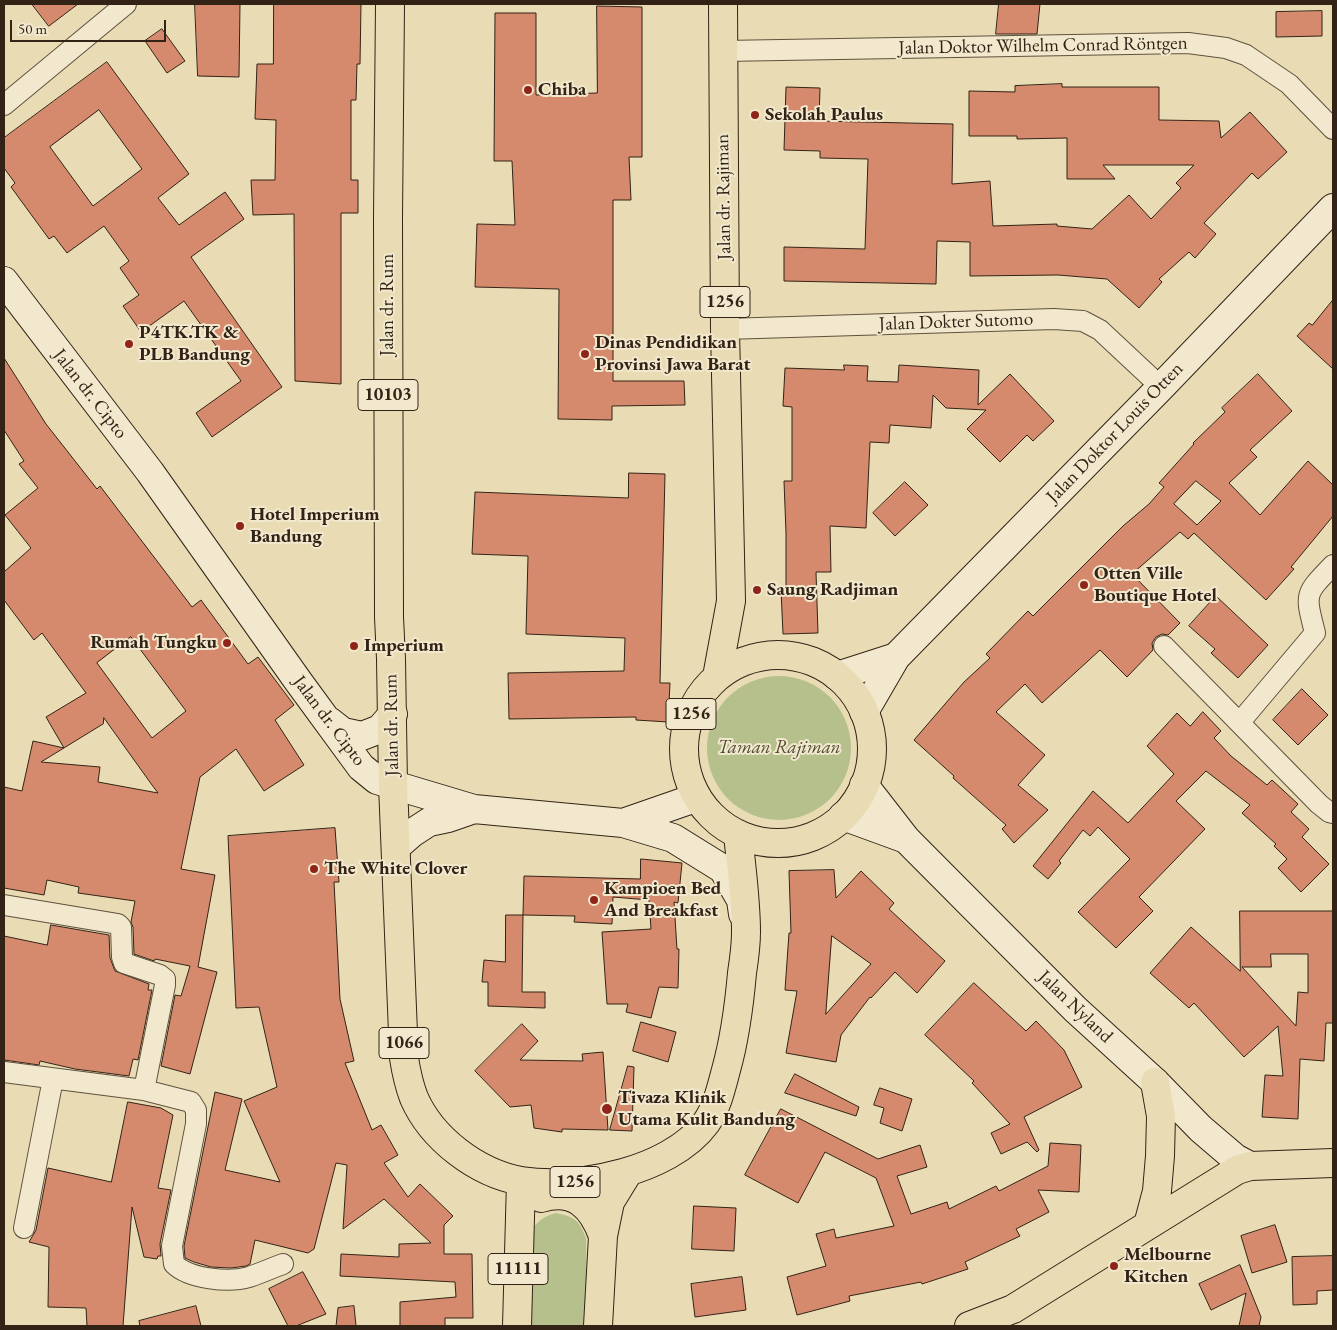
<!DOCTYPE html>
<html>
<head>
<meta charset="utf-8">
<style>
  body { margin:0 }
  #map { position:relative; width:1337px; height:1330px; overflow:hidden; background:#e9dcb4; font-family:"EB Garamond",serif }
  canvas { display:block }
  .frame { position:absolute; inset:0; border:5px solid #322316; pointer-events:none }
  .scale { position:absolute; left:10px; top:20px; width:156px; height:22px; box-sizing:border-box; border:2px solid #322316; border-top:0; padding-left:6px; font-size:15px; line-height:18px; white-space:nowrap; color:#322316; -webkit-text-stroke:4px #f1e8ce; paint-order:stroke }
</style>
</head>
<body>
<div id="map">
<canvas width="1337" height="1330"></canvas>
<div class="frame"></div>
<div class="scale">50 m</div>
</div>
<script>
const ctx = document.querySelector('canvas').getContext('2d');
ctx.lineJoin = 'round';
function fillPath(path, color) {
  ctx.fillStyle = color;
  ctx.fill(path, 'evenodd');
}
function trace(path, color, width, dash) {
  ctx.strokeStyle = color;
  ctx.lineWidth = width;
  ctx.lineCap = dash ? 'butt' : 'round';
  ctx.setLineDash(dash || []);
  ctx.stroke(path);
}
function label(font, color, halo, rows, align = 'center') {
  ctx.font = font + ' "EB Garamond",serif';
  ctx.lineWidth = 4;
  ctx.setLineDash([]);
  ctx.textBaseline = 'middle';
  ctx.strokeStyle = halo;
  ctx.fillStyle = color;
  for (const [text, x, y, turn = 0] of rows) {
    ctx.save();
    ctx.translate(x, y);
    ctx.rotate((+turn || 0) * Math.PI / 180);
    ctx.textAlign = isNaN(turn) ? turn : align;
    if (halo) ctx.strokeText(text, 0, 0);
    ctx.fillText(text, 0, 0);
    ctx.restore();
  }
}
fillPath(new Path2D(`
  M707 748a72 72 0 1 1 144 0a72 72 0 1 1-144 0Z
  M556,1213c19,4 23,7 30,25l1,88h-56l1,-97c7,-9 13,-13 24,-16z`), '#b6c08d');
const building = new Path2D(`
  M32,4h46l-29,22z
  M195,4h45l-1,73 -41,-1z
  M274,4h87l-1,60h-3l-1,36h-5v80h7v33h-17v171l-46,-3 -1,-167 -41,1 -2,-35h24l1,-60 -21,-1 2,-55h16z
  M999,4h41l-3,30h-41z
  M597,6l45,1v150h-13l2,43h-18v181h71l1,24 -73,1v14l-54,-1 1,-130 -84,-2 2,-63 38,1 -3,-64h-18l1,-148h41v82l61,-2z
  M1322,11v25l-46,1v-25z
  M162,29l23,32 -18,12 -22,-32z
  M107,62l82,112 -31,24 21,27 46,-33 19,27 -53,38 91,130 -70,50 -16,-24 45,-32 -57,-80 -43,31 -18,-26 16,-11 -19,-27 9,-7 -25,-35 -37,27 -13,-17 -5,3 -38,-52 4,-4 -11,-15v-30zM99,110l43,59 -49,37 -43,-59z
  M1062,84v3h97v33l60,1 2,17 29,-26 37,40 -29,27 -6,-6 -48,50 12,11 -21,24 -6,-6 -30,27 3,3 -23,26 -32,-29 -49,-4 -88,1v-34l-33,-1 -1,43 -152,-3v-34l81,2 3,-90 -48,-1v-7l-36,-1 2,-63 34,1 -1,33 134,3 -1,60 38,-3 3,45 64,-2v2l35,3 37,-34 22,24 30,-31 -5,-5 18,-18h-91l12,14h-48v-41l-50,1v-3h-48v-45l46,1v-6z
  M1333,300v69l-36,-33 12,-13 3,2z
  M4,358l42,66 51,65 3,-3 92,121 9,-7 47,64 10,-7 36,48 -19,15 29,45 -40,26 -28,-42 -36,28 -19,92 34,6 -17,92 19,5 -27,102 -29,-8 14,-71 6,1 9,-30 -35,-7 -1,2 -20,-7 -1,-27 -2,-5 4,-21 -57,-8 1,-6 -32,-7 -3,15 -40,-7v-101l18,4 11,-50 31,7 -18,-31 40,-24 -44,-60 -8,7 -30,-40v-28l27,-24 -26,-33 33,-27 -19,-24 5,-3 -20,-31zM131,637l55,74 -34,27 -55,-75zM104,718l48,67 6,8 -60,-11 2,-15 -59,-5 62,-38z
  M844,365l24,1 -1,15 31,1 1,-17 80,5 -1,35 32,-31 44,47 -21,20 -6,-6 -27,27 -33,-33 19,-19 -40,-2 -13,-13 -2,33 -41,-3 -1,18 -19,-1 -4,86 -36,-2 1,46h-15l2,61 -35,1 -2,-44h5v-57l-2,-52h8v-74l-9,-1 2,-38 59,2z
  M1258,374l34,37 -42,39 7,7 -28,26 31,32 48,-54 25,24v31l-42,51 3,2 -28,31 -72,-67 -6,6 -8,-7 -48,42 48,49 -12,12 -6,-1 -6,3 -4,6 1,7 -26,27 -27,-27 -58,53 -17,-19 -29,28 49,43 -27,30 30,25 -34,33 -12,-14 4,-4 -53,-47 1,-2 -40,-36 50,-58 26,-24 -4,-4 42,-43 5,5 90,-90 26,-22 15,-17 -5,-4 35,-39 -1,-1 32,-31 -3,-4zM1196,481l25,20 -24,24 -23,-21z
  M629,473l36,1 -5,209h10l-2,39 -32,-2v-3l-127,2 -1,-46 116,-2 1,-33 -99,-4 2,-78 -56,-2 3,-62 153,6z
  M905,482l23,23 -33,31 -22,-23z
  M1216,596l52,49 -30,33 -27,-25 4,-4 -26,-23z
  M1302,689l26,26 -30,30 -25,-25z
  M1203,712l18,19 -7,7 17,18 36,29 5,-5 26,24 -7,8 18,17 -7,8 27,27 -28,28 -23,-24 9,-9 -13,-13 2,-2 -34,-31 8,-8 -44,-34 -30,30 29,28 -66,68 14,14 -37,37 -38,-36 52,-53 -32,-32 -8,9 -7,-6 -24,31 2,2 -13,16 -15,-13 60,-75 35,32 46,-49 -27,-28 30,-33 13,13z
  M335,828l4,54h-5l6,117 14,62 -9,2 27,67 9,-5 17,30 -14,8 24,34 12,-13 33,32 -9,9v29h28l1,64h-28v8h-45v-24l56,-5 -1,-15 -115,-6 1,-22 58,3v-13l32,-1 -47,-44 -41,30 4,-64 -11,-2 -22,86 -6,4 -53,-13 -5,24 -4,2 -15,2 -20,-1 -17,-5 -9,-4 -1,-12 31,-154 27,7 -17,71 55,12 -36,-81 33,-14 -18,-80 -23,1 -8,-172z
  M641,859l41,4 -4,40 -4,-1 3,47h2l-1,39 -19,-1 -8,31 -25,-6 2,-8h-21l-5,-72 49,-3 -2,-29 -36,-3 -1,27 -38,-2 1,-6 -52,-1 1,-39 116,3z
  M834,870l2,28 25,-27 33,32 -5,6 56,52 -28,32 -22,-21 -24,26 -1,-1 -29,38 -5,27 -50,-9 11,-62 -12,-1 4,-57h2l-2,-62zM832,936l39,28 -45,50z
  M1240,911h93v112h-7l-2,38 -24,-2 -2,60 -36,-2 3,-42 18,1 -5,-50 -34,31 -50,-54 -5,5 -39,-35 41,-46 49,44zM1271,954h37v39l-10,-1 -2,34 -54,-59h29z
  M506,915h17l-1,77h23v16l-57,-2v-24h-6l2,-22 21,2z
  M51,925l58,10 1,23 5,13 34,13 -1,6h4l-14,70 -5,-1 -4,17 -54,-7 -35,-8 -1,4 -35,-5v-124l43,9z
  M974,983l52,48 10,-10 28,29 18,37 -58,30 15,33 -2,2 -10,-10 -26,12 -10,-21 19,-9 -38,-41 2,-2 -49,-46z
  M641,1022l35,10 -8,30 -35,-11z
  M522,1024l16,17 -18,19 63,1 -1,-7 21,-2 5,78 -46,-1v3l-28,-4 -3,-23 -21,2 -35,-36z
  M628,1066l6,1 -2,64 -22,-1z
  M795,1074l64,33 -3,9 -71,-23z
  M880,1088l32,11 -10,32 -22,-8 4,-15 -10,-3z
  M128,1102l33,6 12,7 -15,73 13,2 -11,54 1,12h-3l-1,3 -13,-2 -12,-50 -9,119h-36l-1,-18 -38,-1 1,-60 -20,-5 7,-12 12,-62 63,14z
  M781,1109l97,50 42,-14 7,22 -30,9 14,38 36,-12 2,7 47,-23 3,5 49,-25 2,-23 31,2 -2,47 -41,-2 11,22 -33,17 4,7 -55,26 3,7 -46,15 -1,-2 -72,14 1,5 -53,14 -10,-38 39,-11 -10,-32 18,-5 2,9 58,-12 -18,-48 -51,-26 -27,51 -53,-28z
  M694,1206l42,2 -2,43 -42,-2z
  M1275,1225l12,37 -35,11 -11,-37z
  M1333,1256v34l-16,1v13l-24,1 -1,-48z
  M1240,1265l21,52 -2,9h-20l7,-33 -35,17 -12,-26z
  M303,1272l23,42 -30,12h-8l-19,-37z
  M742,1277l4,33 -51,7 -4,-33z
  M196,1306l5,20h-61l-1,-5z
  M354,1306l2,20h-20l2,-18z`);
fillPath(building, '#d58a6d');
trace(building, '#322316', 1);
const minor = new Path2D(`
  M723,51l465,-8 38,5 20,7 43,29 44,45
  M4,105l122,-101
  M725,329l329,-10 29,2 17,9 61,57
  M1164,646l155,158 10,8 4,1
  M1240,722l75,-89c-10,-40 -11,-38 18,-68
  M4,905l114,19 3,3 1,30 2,6 36,12 5,4v6l-21,105 -140,-18
  M144,1090l47,12 5,8v14l-24,122 2,18c15,15 55,19 75,13 12,-4 23,-9 34,-13
  M24,1228l29,-149`);
const secondary = new Path2D(`
  M4,281l146,191 148,209 63,86 16,13 97,29 149,14 72,-25
  M837,676l59,-19
  M864,712l32,-55 265,-270 172,-179
  M329,721l14,11 19,4 18,-7 13,-15
  M864,785l42,54 169,170 80,73 46,47 34,29 15,8
  M843,816l63,23
  M623,823l50,15 50,31 18,31 2,14
  M396,847l16,-14 17,-11 19,-4 26,-9`);
const primary = new Path2D(`
  M390,4l-2,214 1,399 2,42 2,126 11,273c2,13 5,27 10,40 18,41 63,75 107,83 34,5 69,1 102,-8 29,-8 64,-24 83,-50 11,-16 15,-34 20,-53 9,-32 13,-63 16,-97 2,-13 4,-27 4,-41 0,-33 -5,-66 -8,-98
  M684 749a94 94 0 1 1 188 0a94 94 0 1 1-188 0Z
  M717,677l14,-76 -6,-272 -2,-325
  M541,1198c33,-10 51,8 62,38
  M1148,1225l9,-34 3,-35 1,-40 -6,-34
  M517,1326l4,-145
  M598,1326l5,-90 7,-34 19,-31
  M969,1326l44,-17 224,-139 13,-4 83,-3`);
trace(minor, '#60513e', 22);
trace(secondary, '#322316', 30);
trace(primary, '#322316', 30);
trace(minor, '#f1e8ce', 20);
trace(secondary, '#f1e8ce', 28);
trace(primary, '#e9dcb4', 28);
for (const [x, y, r, color] of [
  [528,90,5,"#8f2418"],
  [755,115,5,"#8f2418"],
  [129,344,5,"#8f2418"],
  [585,354,5,"#8f2418"],
  [240,526,5,"#8f2418"],
  [1084,585,5,"#8f2418"],
  [757,590,5,"#8f2418"],
  [227,643,5,"#8f2418"],
  [354,646,5,"#8f2418"],
  [314,869,5,"#8f2418"],
  [594,900,5,"#8f2418"],
  [607,1109,6,"#8f2418"],
  [1114,1266,5,"#8f2418"]
]) {
  const dot = new Path2D();
  dot.arc(x, y, r, 0, 2 * Math.PI);
  ctx.fillStyle = color;
  ctx.fill(dot);
  trace(dot, '#f1e8ce', 2);
}
for (const [x, y, w] of [
  [725,302,50],
  [388,395,60],
  [691,714,50],
  [404,1043,50],
  [575,1182,50],
  [518,1269,60]
]) {
  const box = new Path2D();
  box.roundRect(x - w / 2, y - 15.5, w, 31, 4);
  ctx.fillStyle = '#f1e8ce';
  ctx.fill(box);
  trace(box, '#322316', 1);
}
label('bold 18px', '#322316', null, [
  ["1256",725,302],
  ["10103",388,395],
  ["1256",691,714],
  ["1066",404,1043],
  ["1256",575,1182],
  ["11111",518,1269]
]);
label('19px', '#322316', '#f1e8ce', [
  ["Jalan Doktor Wilhelm Conrad Röntgen",1043,46,-1],
  ["Jalan dr. Rajiman",724,197,-91],
  ["Jalan dr. Rum",388,305,-90],
  ["Jalan Dokter Sutomo",956,322,-2],
  ["Jalan dr. Cipto",90,394,52],
  ["Jalan Doktor Louis Otten",1115,433,-46],
  ["Jalan dr. Cipto",329,721,53],
  ["Jalan dr. Rum",392,725,-91],
  ["Jalan Nyland",1075,1007,44]
]);
label('bold 19px', '#322316', '#f1e8ce', [
  ["Chiba",538,90],
  ["Sekolah Paulus",765,115],
  ["P4TK.TK &",139,333],
  ["PLB Bandung",139,355],
  ["Dinas Pendidikan",595,343],
  ["Provinsi Jawa Barat",595,365],
  ["Hotel Imperium",250,515],
  ["Bandung",250,537],
  ["Otten Ville",1094,574],
  ["Boutique Hotel",1094,596],
  ["Saung Radjiman",767,590],
  ["Rumah Tungku",217,643,"right"],
  ["Imperium",364,646],
  ["The White Clover",324,869],
  ["Kampioen Bed",604,889],
  ["And Breakfast",604,911],
  ["Tivaza Klinik",618,1098],
  ["Utama Kulit Bandung",618,1120],
  ["Melbourne",1124,1255],
  ["Kitchen",1124,1277]
], 'left');
label('italic 19px', '#534a34', '#f1e8ce', [
  ["Taman Rajiman",779,748]
]);
</script>
</body>
</html>
